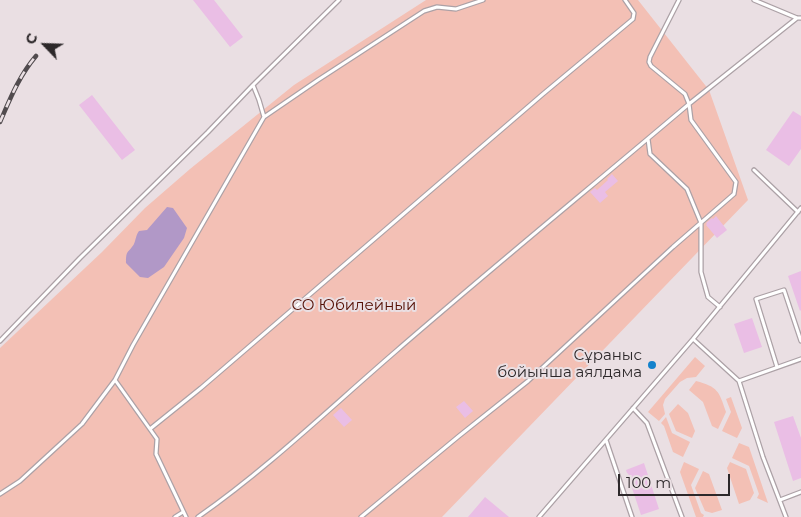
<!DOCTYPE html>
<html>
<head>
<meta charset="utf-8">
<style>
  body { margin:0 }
  #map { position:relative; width:801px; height:517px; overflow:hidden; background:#eadfe3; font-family:Montserrat,sans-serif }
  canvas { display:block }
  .north { position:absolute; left:20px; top:20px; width:50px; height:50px; -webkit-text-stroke:4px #eadfe3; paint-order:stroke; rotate:294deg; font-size:14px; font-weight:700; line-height:20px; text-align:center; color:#2d282a }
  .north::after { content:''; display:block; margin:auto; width:18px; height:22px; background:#2d282a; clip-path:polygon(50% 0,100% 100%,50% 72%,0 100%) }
  .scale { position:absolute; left:618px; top:474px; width:112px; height:22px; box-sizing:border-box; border:2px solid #2d282a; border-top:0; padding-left:6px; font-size:15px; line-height:18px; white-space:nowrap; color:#2d282a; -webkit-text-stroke:4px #eadfe3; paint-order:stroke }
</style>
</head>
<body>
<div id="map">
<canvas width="801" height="517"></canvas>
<div class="north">С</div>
<div class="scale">100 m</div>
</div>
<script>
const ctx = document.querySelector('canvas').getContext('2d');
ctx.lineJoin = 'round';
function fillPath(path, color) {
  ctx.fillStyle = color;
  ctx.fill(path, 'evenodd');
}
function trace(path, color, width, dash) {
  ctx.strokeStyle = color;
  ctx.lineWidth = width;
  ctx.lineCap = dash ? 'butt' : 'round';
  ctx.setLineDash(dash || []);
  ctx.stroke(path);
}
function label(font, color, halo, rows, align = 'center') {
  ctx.font = font + ' Montserrat,sans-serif';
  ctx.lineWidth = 4;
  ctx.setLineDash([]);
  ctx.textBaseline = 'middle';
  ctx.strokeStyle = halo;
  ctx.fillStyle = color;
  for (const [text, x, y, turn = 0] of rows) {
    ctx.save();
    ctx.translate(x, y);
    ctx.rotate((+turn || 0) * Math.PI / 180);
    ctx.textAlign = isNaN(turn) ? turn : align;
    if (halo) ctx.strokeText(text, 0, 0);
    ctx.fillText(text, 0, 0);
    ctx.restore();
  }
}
fillPath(new Path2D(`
  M426,0h212l71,90 39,110 -306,317h-442v-169l102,-96 43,-44 45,-39 104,-84z
  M695,357l10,9 -9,11 -9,1 -7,4 -15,17 -2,6 2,9 -6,7 -11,-9z
  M696,381c22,6 23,10 30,31l-8,17 -6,-3 -9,-24 -14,-12z
  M731,397l11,31 -5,10 -15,-7 9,-19 -5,-13z
  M678,404l10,9 7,18 -3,7 -16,-7 -7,-17z
  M666,417l6,16 18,9 -7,15 -10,-5 -9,-26 -3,-3z
  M739,443l10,4 19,56 -11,-5 2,-4 -10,-28 -17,-8z
  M684,462l15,7 -8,16 10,28 3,2 -1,2h-7l-16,-45z
  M730,462l16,7 8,24 -4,7 -11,4 -12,-36z
  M703,471l6,3 13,36 -10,3 -7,-2 -10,-23z`), '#f3c0b5');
fillPath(new Path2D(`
  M167,207l6,1 14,20 -3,10 -20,29 -16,11 -8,-1 -14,-14c0,-14 2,-9 8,-19 2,-5 2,-9 5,-13l8,-1z`), '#b198c7');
fillPath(new Path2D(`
  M193,0h21l29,37 -13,10z
  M92,95l43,55 -13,10 -43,-55z
  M793,111l8,5v33l-12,17 -23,-16z
  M612,174l6,7 -13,11 3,4 -8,7 -10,-11 5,-4 2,2 11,-10 -1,-1z
  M716,216l11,14 -10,8 -11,-13 1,-1 -1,-1 6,-5 1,1z
  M801,271v39l-1,1 -12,-35z
  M752,318l10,29 -18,6 -10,-29z
  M464,401l9,10 -8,7 -9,-11z
  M341,408l11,12 -8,7 -11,-12z
  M793,416l8,22v40l-8,3 -19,-59z
  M644,463l15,46 -18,6 -15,-45z
  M485,497l24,20h-41z`), '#eabee5');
const service = new Path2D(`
  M754,0l43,18h4
  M264,117l54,-37 106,-69 13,-4 19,2 27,-9
  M648,139l2,15 37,35 14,34v49l7,25 12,10
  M754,170l44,42
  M693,339l46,42 24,76 23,60
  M0,341l80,-83 128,-126 45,-47
  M777,367l-21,-68 28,-9 17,51
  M115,380l42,59 -1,15 30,63
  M739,381l62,-22
  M633,408l14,15 35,94
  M150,429l51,-41 342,-294 90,-75 1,-6 -9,-13
  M606,440l26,77
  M0,494l20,-13 62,-57 33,-44 18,-35 131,-228 -5,-17 -6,-15 86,-85
  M780,500l21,-8
  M175,517l8,-5
  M198,517c70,-49 132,-109 197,-165 97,-84 196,-165 294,-248l-4,-10 -34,-28 -2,-4 1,-5 29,-57
  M361,517l98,-81 69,-55 145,-134 61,-53 2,-12 -45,-62 -2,-16 108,-86
  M539,517l154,-178 108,-131`);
trace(service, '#aca1a6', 5.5);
trace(service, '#fff', 3);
const rail = new Path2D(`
  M0,122c10,-23 19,-46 36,-66`);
trace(rail, '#514b4e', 4.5);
trace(rail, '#eadfe3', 2.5, [8]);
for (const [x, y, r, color] of [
  [652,365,5,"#1482cc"]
]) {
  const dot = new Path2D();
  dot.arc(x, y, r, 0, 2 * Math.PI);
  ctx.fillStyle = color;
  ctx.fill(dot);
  trace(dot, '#eadfe3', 2);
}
label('15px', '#540f04', '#eadfe3', [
  ["СО Юбилейный",354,306]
]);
label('15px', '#2d282a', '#eadfe3', [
  ["Сұраныс",642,356],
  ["бойынша аялдама",642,373]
], 'right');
</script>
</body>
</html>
